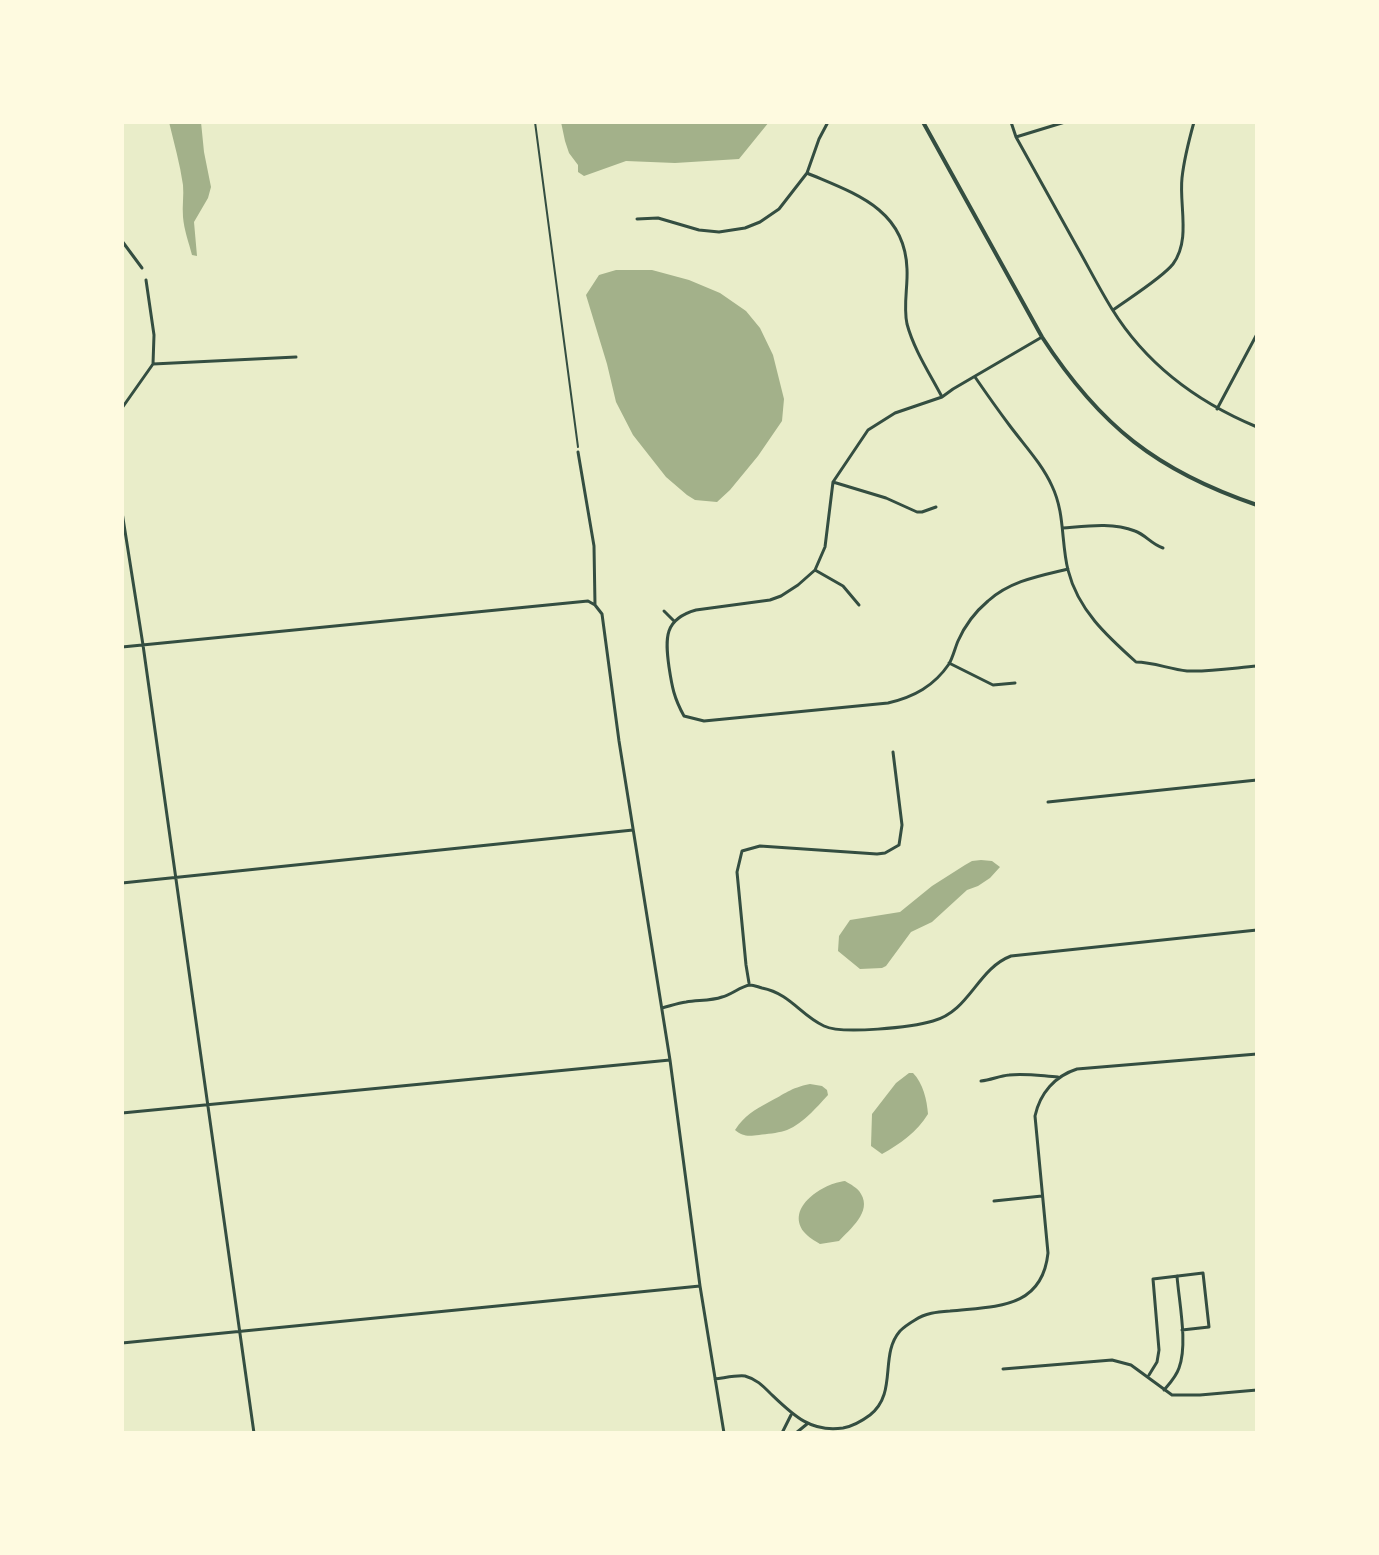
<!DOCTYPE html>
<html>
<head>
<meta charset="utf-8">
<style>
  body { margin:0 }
  #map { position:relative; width:1379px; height:1555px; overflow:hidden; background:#e9edc9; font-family:"DM Sans",sans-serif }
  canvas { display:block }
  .frame { position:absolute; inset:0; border:124px solid #fefae0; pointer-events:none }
</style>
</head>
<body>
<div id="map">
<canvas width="1379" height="1555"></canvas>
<div class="frame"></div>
</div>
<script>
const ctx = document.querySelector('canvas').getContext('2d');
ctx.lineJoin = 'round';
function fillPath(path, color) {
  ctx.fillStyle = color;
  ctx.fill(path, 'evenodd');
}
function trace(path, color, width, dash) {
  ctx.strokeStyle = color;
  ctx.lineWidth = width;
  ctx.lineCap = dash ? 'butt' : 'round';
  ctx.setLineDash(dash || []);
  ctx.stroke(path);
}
fillPath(new Path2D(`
  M169,122h32l3,30 7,35 -3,11 -14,24 3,34 -5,-1c-3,-12 -8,-25 -9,-38 -1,-11 1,-22 0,-32 -3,-21 -9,-42 -14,-63z
  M561,122h208l-30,37 -64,4 -49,-2 -42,15 -6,-4v-7l-9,-12 -4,-12z
  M616,270h36l37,10 31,13 26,18 14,17 13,27 11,44 -2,22 -24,35 -28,34 -13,12 -22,-2 -8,-5 -21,-18 -33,-42 -17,-33 -9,-38 -21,-69 13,-20z
  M981,860l11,1 8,6 -10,11 -12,8 -11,4 -35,32 -21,10 -25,34 -4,2 -22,1 -22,-18 1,-15 11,-16 50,-8 32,-26 33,-21 7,-4z
  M909,1073h4c10,10 14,27 15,41 -11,18 -28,30 -46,40l-11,-8 1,-32 24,-31z
  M810,1084l12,2 5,4 1,5c-12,13 -27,31 -44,36 -7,2 -17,3 -25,4 -10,1 -16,2 -24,-5 10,-15 19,-20 34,-28 16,-8 21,-14 41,-18z
  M845,1181c5,3 13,7 16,13 11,18 -11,35 -22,47l-19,3c-5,-3 -12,-7 -16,-12 -19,-25 20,-49 41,-51z`), '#a3b18a');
trace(new Path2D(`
  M535,122l43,325`), '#344e41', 2);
trace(new Path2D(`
  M1011,122l5,15c20,36 40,72 60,108 12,21 23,43 36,64 34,55 85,93 145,118
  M1016,137l49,-15
  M122,165v25
  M807,173c46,20 98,35 100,96 1,18 -4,37 0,55 7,26 23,50 35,73
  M637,219l21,-1 41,12 20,2 26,-4 15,-6 19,-13 28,-36 12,-34 9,-17
  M122,241l20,27
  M1113,310c15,-11 49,-32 60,-46 18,-24 6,-59 9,-86 2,-19 7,-38 12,-56
  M1042,337l-89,52 -11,8 -47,16 -27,17 -35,52 -8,65 -10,23 -17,15 -17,11 -11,4 -74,10c-32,9 -31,28 -27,57 3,20 5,31 15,49l20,5 184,-18c26,-6 46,-17 61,-39 4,-7 6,-16 9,-23 7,-16 17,-29 30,-40 22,-20 51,-25 80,-32
  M153,364l143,-7
  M975,377c11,16 23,33 35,49 15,20 32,38 42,60 13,27 9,56 16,84 10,40 39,66 68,92 17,0 33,7 51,9 23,1 47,-3 70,-5
  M122,408l31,-44 1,-29 -8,-55
  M1217,409l40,-75
  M578,452l16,94 1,59 7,9 17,127 51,319 30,226 24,147
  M833,482l53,16 31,14h5l14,-5
  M122,512l21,133 111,788
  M1063,528c24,-2 49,-6 72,3 11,4 16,13 28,17
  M815,570l28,16 16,19
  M664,611l10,10
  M122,647l466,-46 7,4
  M949,663l44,22 22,-2
  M1048,802l209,-22
  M122,883l511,-53
  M749,983l-3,-18 -9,-93 5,-21 18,-5 117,8 8,-1 14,-8 3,-20 -9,-73
  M662,1008c8,-2 16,-5 24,-6 12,-2 25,-1 36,-5 9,-2 19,-11 28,-12 4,0 8,2 12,3 29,6 38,27 62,38 18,9 89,1 109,-5 37,-10 44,-52 78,-65l246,-26
  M981,1081c10,-1 18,-5 28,-6 16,-2 33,1 49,2
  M122,1113l548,-53
  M994,1201l48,-5
  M122,1343l578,-57
  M1003,1369l109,-9 19,5 41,30h28l57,-5
  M1149,1375l8,-13 2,-12 -6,-71 50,-6 6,54 -27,3
  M715,1379c9,-1 21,-4 30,-3 11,3 17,9 25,17 22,21 40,40 73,35 11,-2 19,-7 27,-13 28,-22 9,-60 30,-84 4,-4 10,-8 15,-11 10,-7 22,-8 35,-9 44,-5 92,-1 98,-58l-13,-137c5,-23 20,-40 42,-47l180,-15
  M1164,1390c6,-7 12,-13 15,-22 9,-24 0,-66 -2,-92
  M782,1433l9,-18
  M796,1433l11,-9`), '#344e41', 3);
trace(new Path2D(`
  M923,122l119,215c58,89 115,134 215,168`), '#344e41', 4);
</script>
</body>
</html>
